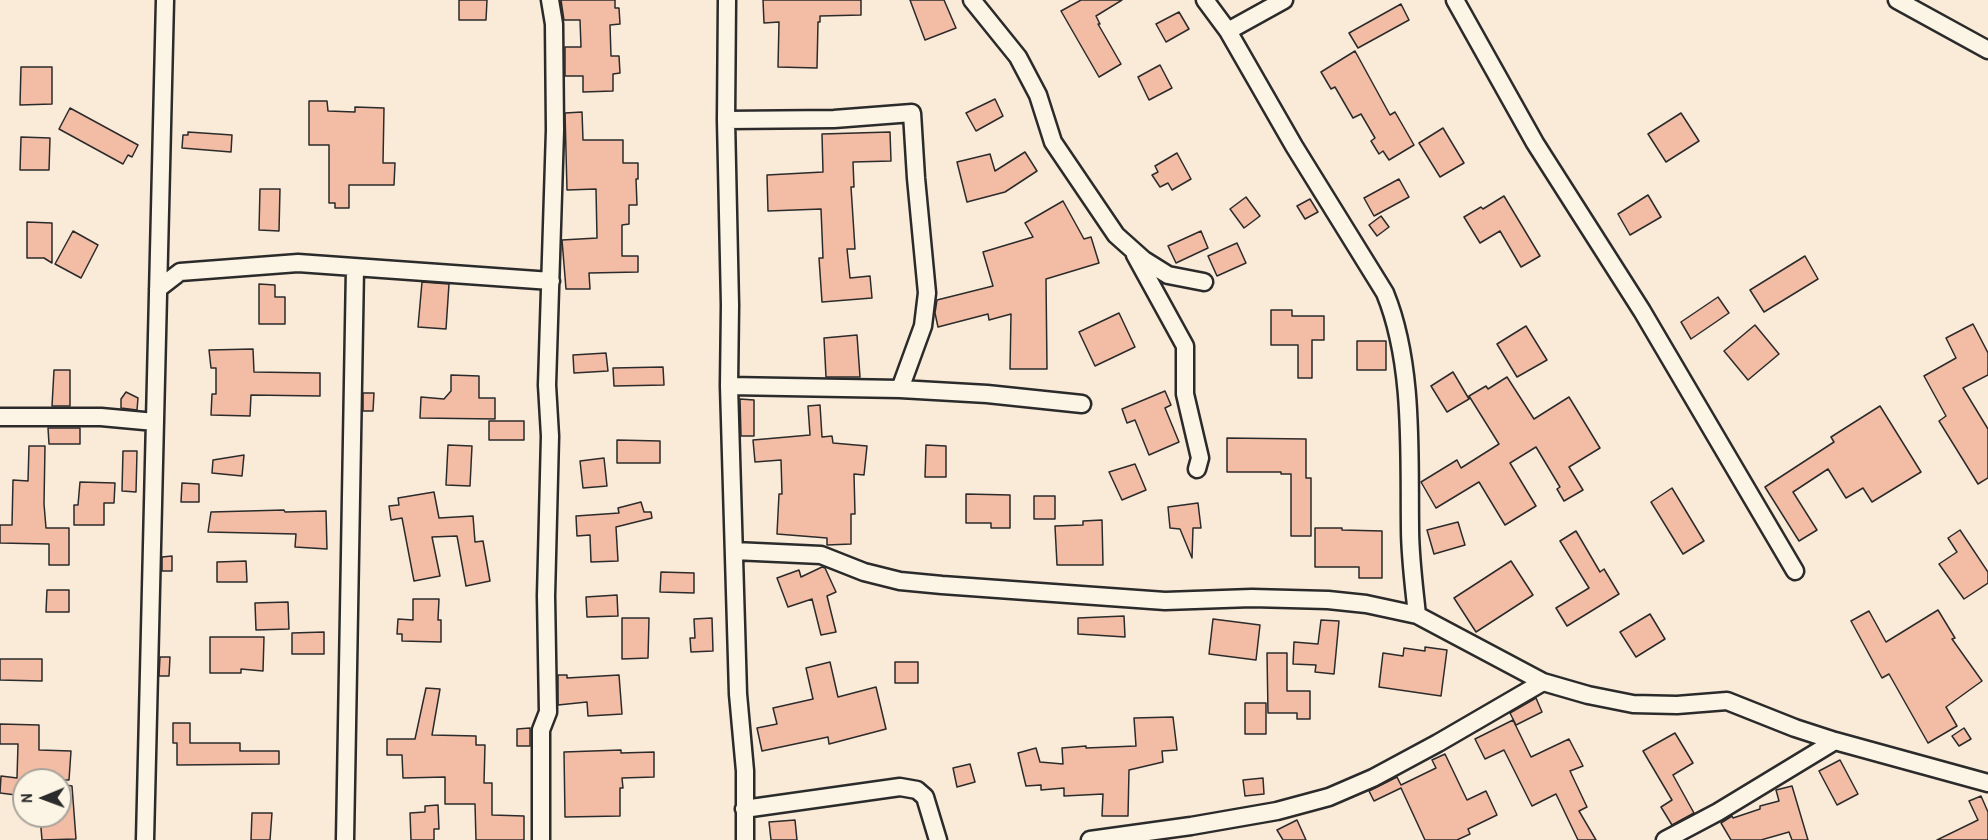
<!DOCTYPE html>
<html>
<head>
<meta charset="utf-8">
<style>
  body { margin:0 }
  #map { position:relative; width:1988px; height:840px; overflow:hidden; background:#faead8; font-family:"Patrick Hand",sans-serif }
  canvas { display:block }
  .north { position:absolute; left:12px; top:768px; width:60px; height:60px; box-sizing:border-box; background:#fcf5e5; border:2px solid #a8a49b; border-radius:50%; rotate:269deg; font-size:16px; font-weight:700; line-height:24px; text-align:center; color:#2b2b2b }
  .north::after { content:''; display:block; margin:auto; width:21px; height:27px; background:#2b2b2b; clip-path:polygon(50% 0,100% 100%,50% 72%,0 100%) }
</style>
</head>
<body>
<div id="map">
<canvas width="1988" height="840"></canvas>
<div class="north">N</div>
</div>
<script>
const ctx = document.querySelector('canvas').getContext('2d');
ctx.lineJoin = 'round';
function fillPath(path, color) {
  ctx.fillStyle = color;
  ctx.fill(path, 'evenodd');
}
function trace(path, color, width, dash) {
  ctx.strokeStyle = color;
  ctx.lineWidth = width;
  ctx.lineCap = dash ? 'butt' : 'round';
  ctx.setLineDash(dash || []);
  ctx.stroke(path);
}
const building = new Path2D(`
  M459,0h28l-1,20h-27z
  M561,0h54v8h4l1,16 -10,1 1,31h8l1,17 -7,1v17l-30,1v-16h-18v-29h16l-1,-27h-16z
  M763,0h98v15l-41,1v6h-2l-1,46 -39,-1 1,-45 -15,1z
  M910,0h34l12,28 -31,12z
  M1081,0h41l-26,16 4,8h-2l23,40 -22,13 -38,-66z
  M1401,4l8,16 -51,28 -9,-15z
  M1179,12l10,17 -23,13 -10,-18z
  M1355,51l35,64 5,-3 19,33 -25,15 -6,-9 -4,3 -8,-13 4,-3 -14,-24 -8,4 -18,-31 -4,2 -10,-17z
  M1160,65l12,23 -23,12 -11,-23z
  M21,67h31v37l-32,1z
  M995,99l8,17 -27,15 -10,-18z
  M309,101h18l1,10 27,1v-5l29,1 -1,55h12l-1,22h-45v23h-14v-5h-6v-58h-20z
  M70,108l68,37 -6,12 -4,-2 -5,9 -64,-35z
  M582,112l1,28h40v23h15v16h-2l1,26h-8v19l-7,1v31h16v16l-49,1 1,16h-24l-4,-49 35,-2 -1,-49 -29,1 -2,-77z
  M1681,113l18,28 -33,21 -18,-28z
  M1443,128l21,35 -24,14 -21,-34z
  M188,132l44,3 -1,17 -49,-4 1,-13h5z
  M890,132l1,29 -38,1 1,25h-3l4,62h-8l3,29 20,-2 2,22 -50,4 -3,-44h4l-2,-49 -53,2 -1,-36 56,-3 -1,-38z
  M21,137l29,1 -1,32h-29z
  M1025,152l12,19 -32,21 -38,10 -10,-40 33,-8 5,17z
  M1177,153l14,26 -19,11 -4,-7 -8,4 -8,-12 6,-3 -3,-6z
  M1399,179l10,18 -35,19 -10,-18z
  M260,189h20l-1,42 -20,-1z
  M1648,195l13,22 -31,18 -12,-21z
  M1504,196l36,60 -19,11 -21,-36 -20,12 -16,-26 17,-10 2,2z
  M1246,197l14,19 -16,12 -14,-19z
  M1310,199l8,13 -13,7 -8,-13z
  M1063,201l21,38 7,-2 8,26 -53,16 1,90h-37l1,-55 -22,6 -1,-6 -50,13 -3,-14 2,-13 56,-14 -10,-34 50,-15 -8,-14z
  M1381,216l8,11 -12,9 -8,-11z
  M27,222l25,1v40l-8,-5h-17z
  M73,231l25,14 -17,33 -26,-14z
  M1201,231l7,17 -32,15 -8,-17z
  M1237,243l9,20 -29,13 -9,-20z
  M1805,256l13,23 -54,33 -14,-22z
  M422,282l27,2 -3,45 -28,-2z
  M259,284l16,1v12h10v27h-26z
  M1718,297l11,16 -38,26 -10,-17z
  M1271,310h21v6h32v24h-12v38h-14v-33h-27z
  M1119,313l16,34 -40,19 -16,-34z
  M1973,324l15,29v22l-25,13 25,41v49l-10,6 -39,-63 7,-5 -22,-40 32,-18 -10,-20z
  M1755,325l24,29 -31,26 -24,-29z
  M1526,326l21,34 -30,17 -20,-33z
  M857,335l3,42h-34l-2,-39z
  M1357,341h29v29h-29z
  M253,349l1,23 66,1v23l-69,-1 -1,21 -39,-1 1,-21h4v-26h-5l-2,-18z
  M606,353l2,18 -34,2 -1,-18z
  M663,367l1,18 -50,1 -1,-18z
  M54,370h16v36h-18z
  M1453,372l16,27 -22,13 -16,-26z
  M451,375l28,1v22h16v21l-75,-1 1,-21 23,2 7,-8z
  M1507,377l27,42 35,-22 31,51 -31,19 14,23 -19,11 -7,-12 3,-2 -24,-40 -26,16 26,43 -31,19 -26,-43 -43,26 -15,-26 36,-22 4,8 38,-24 -30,-48 17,-10 2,3z
  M1165,391l6,14 -6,3 14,34 -30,13 -14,-35 -8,3 -5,-14z
  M126,392l12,6 -1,12 -16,-2v-9z
  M363,393h11l-1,18h-10z
  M740,399l14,1v36h-13z
  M820,405l2,32 10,-1 1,7 34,3 -3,29 -10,-1 1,40h-4v30l-24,1v-7l-50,-4 2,-40h3l-1,-34 -26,2 -2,-22 57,-5 -2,-29z
  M1880,406l41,66 -49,30 -9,-14 -17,10 -18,-29 -35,23 24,38 -18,11 -34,-54 69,-45 -3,-5z
  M489,421h35v19h-35z
  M48,428h32v16h-31z
  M1227,438l79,1v39h5v58h-20v-62h-10v-2h-54z
  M617,440l43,1v22h-43z
  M448,445l24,1 -2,40 -24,-1z
  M926,445l20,1v31h-21z
  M29,446h16l-1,58 2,24h23v37h-20v-21l-49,-1v-18h12l1,-45 15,1z
  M123,451h14l-1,41 -14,-1z
  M244,455l-2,21 -30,-3 1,-13z
  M604,458l3,28 -24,2 -3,-27z
  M1135,464l11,26 -24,10 -13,-28z
  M80,482l35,1 -1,20h-10v22h-30v-20h4z
  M182,483l17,1v18h-18z
  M1672,488l32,53 -21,13 -32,-52z
  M434,492l5,26 34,-2 2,26 8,-1 7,40 -24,5 -9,-50 -25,1 8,39 -26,5 -12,-63 -11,2 -2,-14 10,-1 -1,-7z
  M966,494l44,1v33h-19v-5h-25z
  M1034,496h21v23h-21z
  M641,502l3,10h7l1,6 -36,9 2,34 -27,1 -1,-27 -13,1 -1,-20 43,-3 -1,-5z
  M1198,503l3,25h-8l-1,30 -12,-29 -10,-1 -2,-21z
  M284,510l1,2 41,-1 1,38 -32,-2 1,-13 -88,-2 3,-20z
  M1102,520l1,45h-46l-2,-39 28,-1v-4z
  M1458,522l7,23 -31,9 -7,-24z
  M1315,528h27v2l40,1v47h-23v-11h-44z
  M1960,530l28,42v11l-24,16 -25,-35 18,-12 -9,-14z
  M1576,531l24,41 4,-3 15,25 -52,32 -11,-18 33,-20 -29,-47z
  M172,556v15h-10v-14z
  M246,561l1,21h-30v-20z
  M1511,561l22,34 -57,37 -22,-34z
  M822,567l3,1 11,24 -9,4 9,36 -15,3 -9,-36 -24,8 -11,-29 22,-8 2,7z
  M661,572l33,1v20l-34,-1z
  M47,590h22v22h-23z
  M617,595l1,21 -31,1 -1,-20z
  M413,599h26l-1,21h3v22l-39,-1v-7h-5l1,-15 15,1z
  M288,602l1,27 -33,1 -1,-27z
  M1938,610l17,28 -3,1 30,42 -36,26 11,19 -29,17 -39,-69 -7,4 -31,-57 18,-10 17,31z
  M1650,614l15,25 -29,18 -16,-25z
  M1124,616l1,21 -47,-3v-16z
  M622,618h27l-1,40 -26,1z
  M712,618l1,33 -22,1 -1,-14h5l-1,-19z
  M1213,619l47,6 -4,35 -47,-6z
  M1321,620l18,1 -5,53 -19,-2 1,-7 -23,-1 1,-22 24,2z
  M324,632v22h-32v-21z
  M210,637h54l-1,34 -22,-2v4h-31z
  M1425,647l22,3 -6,46 -62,-9 4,-34 20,3 1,-8 21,3z
  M1267,653h20v38h23v28h-13v-6h-29z
  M160,657h10l-1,19h-10z
  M0,659h42v22l-42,-1z
  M830,662l8,35 38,-10 10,42 -57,15 -1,-7 -66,14 -5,-23 20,-4 -4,-16 40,-9 -7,-31z
  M895,662h23v21h-23z
  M558,675h9v3l52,-3 3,39 -34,2 -1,-14 -29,3z
  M426,688l14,1 -8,46 44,1v9h9l-1,38h8v32l32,1v24h-48l-1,-36h-30v-27l-42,1 -1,-23h-15v-16h28z
  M1536,698l6,14 -26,13 -6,-12z
  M1245,703h21v31h-21z
  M1173,717l4,33 -15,1 1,11 -34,8 -1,46h-26l1,-22 -39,2v-8l-23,2v-5l-15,1 -8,-33 18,-5 4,14 23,2 -1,-16 24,-2v2l50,-2 -2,-28z
  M1513,720l18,37 38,-18 14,27 -13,5 17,36 -8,4 17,29h-18l-22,-46 -24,12 -28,-56 -19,9 -10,-20z
  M173,723h17v20h50v8h39v13l-102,1v-22h-4z
  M0,724l39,1v25l32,1 -2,29h-45v16l-24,-3 1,-17 16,2 1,-34h-18z
  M530,728v18h-13v-17z
  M1964,728l7,11 -12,7 -7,-10z
  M1675,733l18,30 -20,12 21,38 -22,12 -11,-18 11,-7 -29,-49z
  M621,750v3l33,-1v25l-32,1 1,10h-3v28l-55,1 -1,-65z
  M1445,754l22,46 19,-9 11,24 -29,14 2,5 -13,6h-32l-24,-52 -27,13 -5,-10 28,-14 4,8 35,-17 -4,-8z
  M1840,760l18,34 -21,11 -18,-34z
  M970,764l5,18 -18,5 -4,-19z
  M1263,778l1,16 -19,2 -2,-16z
  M60,784l12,2 4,53 -34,1 -2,-24h20z
  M1792,786l16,54h-16l-3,-8 -28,8h-30l-10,-17 11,-7 1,2 27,-9v-3l19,-5 -3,-11z
  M1981,796l7,16v28h-51l41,-20 -9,-19z
  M438,805l1,24h-5v11h-23l-1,-27 15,-1v-6z
  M252,813h20l-2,27h-19z
  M795,820l2,20h-26l-2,-18z
  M1297,820l9,20h-23l-6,-10z`);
fillPath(building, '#f3bda5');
trace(building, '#2b2b2b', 1.5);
const minor = new Path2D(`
  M727,0l-1,120 4,185 -1,81 9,308 7,77v69
  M972,0l46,57 20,38 15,47 63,93 28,25 24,15 36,7
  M1205,0l23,31 66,115 91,147c29,71 24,160 25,235 0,29 4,58 7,87
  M1455,0l80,143 107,168 153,260
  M1897,0l91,50
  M1228,31l56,-31
  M726,120l108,-1 78,-6 4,65 11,115 -4,33 -23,63
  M1135,255l50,91v48l15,64 -3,11
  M158,289l22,-17 118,-9 253,18
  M729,386l171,3 87,5 95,10
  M0,417h101l54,5
  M734,551l87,4 43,17 36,9 42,4 223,16 87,-3 76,2 38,4 51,11 126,67 45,13 45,9 44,1 50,-4 68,27 40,13 153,42
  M744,809l156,-22 17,3 8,7 13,43
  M145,840l20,-840
  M345,840l10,-572
  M541,840v-110l7,-18 -2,-116 4,-160 -3,-51 8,-255 -1,-106 -4,-24
  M1090,840l101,-14 86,-15 52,-14 44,-19 65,-35 105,-61
  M1665,840l53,-28 117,-71`);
trace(minor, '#2b2b2b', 21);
trace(minor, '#fcf5e5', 16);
</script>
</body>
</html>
